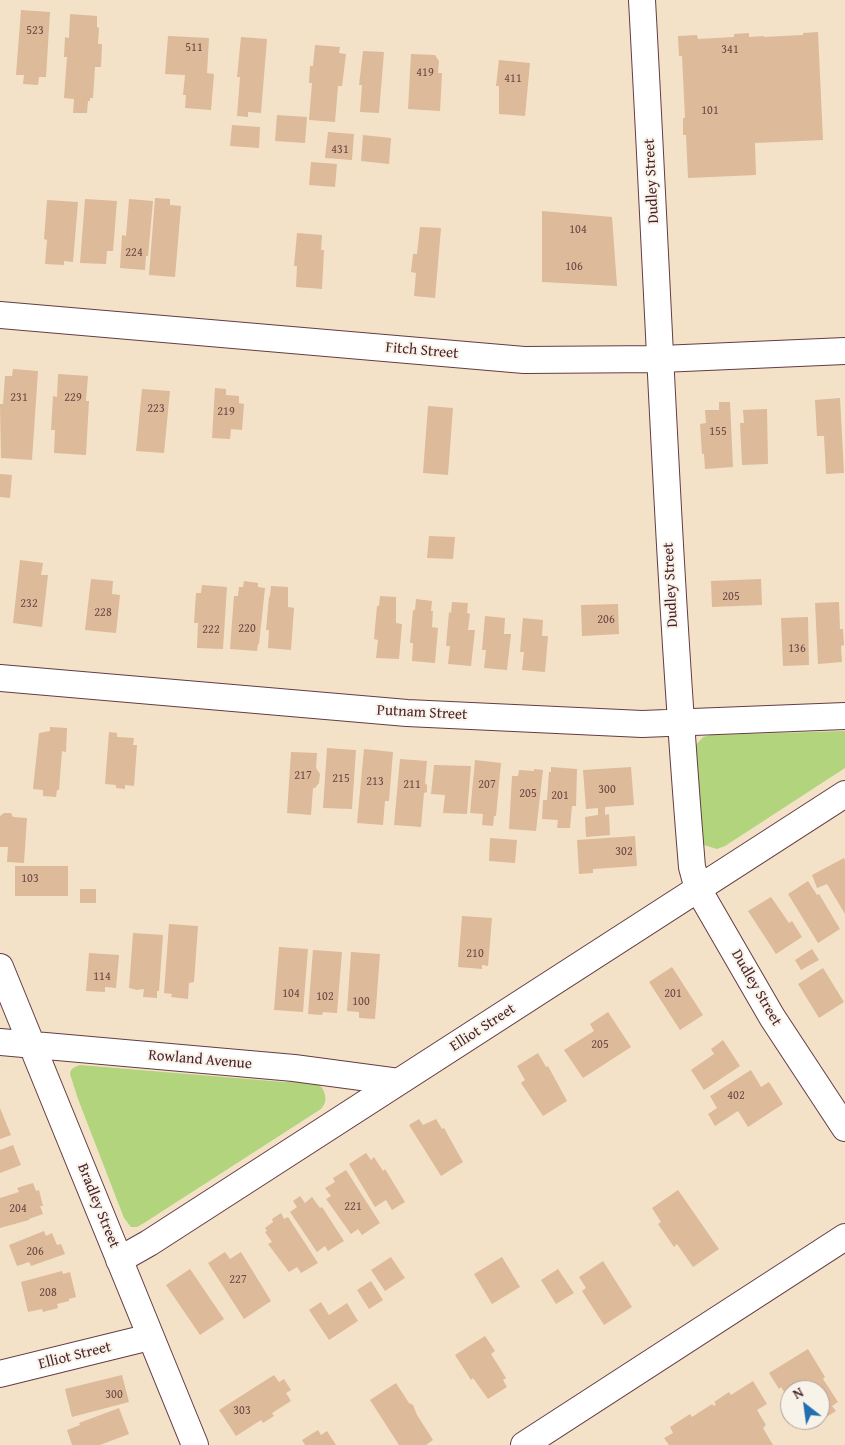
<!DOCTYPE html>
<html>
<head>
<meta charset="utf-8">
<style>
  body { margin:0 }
  #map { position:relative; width:845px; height:1445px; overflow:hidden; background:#f4e2c8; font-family:"Gentium Book Plus",serif }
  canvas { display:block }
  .north { position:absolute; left:780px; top:1380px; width:50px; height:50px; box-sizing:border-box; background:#f7f3e8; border:1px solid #b29e9c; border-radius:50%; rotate:330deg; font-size:14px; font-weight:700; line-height:20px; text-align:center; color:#4a1f2b }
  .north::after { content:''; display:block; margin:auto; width:18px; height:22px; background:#1f6fb2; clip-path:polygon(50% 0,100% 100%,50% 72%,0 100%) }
</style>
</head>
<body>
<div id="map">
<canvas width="845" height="1445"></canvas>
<div class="north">N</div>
</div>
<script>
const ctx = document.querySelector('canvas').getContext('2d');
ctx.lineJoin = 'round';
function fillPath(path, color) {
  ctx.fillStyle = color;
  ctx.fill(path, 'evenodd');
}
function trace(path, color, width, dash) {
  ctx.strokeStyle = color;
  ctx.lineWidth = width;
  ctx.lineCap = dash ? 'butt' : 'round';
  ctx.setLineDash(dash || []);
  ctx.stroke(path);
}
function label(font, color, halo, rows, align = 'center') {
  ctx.font = font + ' "Gentium Book Plus",serif';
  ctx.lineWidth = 4;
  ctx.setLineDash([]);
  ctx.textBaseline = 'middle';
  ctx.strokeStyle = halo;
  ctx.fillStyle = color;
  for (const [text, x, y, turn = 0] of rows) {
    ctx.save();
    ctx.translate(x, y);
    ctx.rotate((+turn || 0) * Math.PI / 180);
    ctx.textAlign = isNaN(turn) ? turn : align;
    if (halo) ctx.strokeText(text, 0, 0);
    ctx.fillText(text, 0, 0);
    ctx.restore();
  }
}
fillPath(new Path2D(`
  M845,731v37l-120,78 -8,3 -13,-4 -4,-5 -5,-94 8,-9 8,-2z
  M80,1065l204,17c15,0 37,-6 41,13 1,6 0,9 -4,14l-177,114 -7,4h-6l-7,-9 -46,-119 -8,-25c1,-6 4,-7 10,-9z`), '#b1d47c');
fillPath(new Path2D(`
  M21,10l29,2 -4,65h-7l-1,8 -15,-1 1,-9h-8z
  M70,14l27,2v11l2,1 -1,16h4l-1,23h-6l-2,31h-3v3h-2l-1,12h-14l1,-14 -10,-1 3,-41h-3l1,-20 4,1z
  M818,32l5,108 -68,3 1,32 -68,3 -2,-43h-3v-17h2l-3,-62h-3l-1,-20 19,-1 1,4 36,-2v-3l15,-1v4l15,-1v1l39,-2v-2z
  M168,36l41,2 -2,35 7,1 -3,36 -26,-2 1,-13h-3l2,-20 -20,-1z
  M241,37l26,2 -6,74 -13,-1v5l-11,-1 3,-39h-3z
  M315,45l25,2 -1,6 7,1 -4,32h-4l-3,36 -26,-2 3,-37h-3l1,-17h3z
  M363,51l21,1 -5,61 -19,-1 2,-27h-3z
  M411,54l24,1 4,6 -1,12h4l-2,38 -32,-2z
  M499,60l31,3 -5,53 -26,-2v-28h-3z
  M277,115l30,2 -2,26 -30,-2z
  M232,125l28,2 -1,21 -29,-2z
  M328,132l26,2 -2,26 -27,-2z
  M363,135l28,3 -2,26 -28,-3z
  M311,162l26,2 -2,23 -26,-2z
  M155,198l15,1v6l11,1 -6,71 -26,-2z
  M85,199l32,2 -4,50h-6l-1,13 -26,-1z
  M129,199l24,2 -5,55h-2l-1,14 -25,-2 2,-33 4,1z
  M47,200l31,2 -5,60 -9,-1v4l-19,-1 2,-24 -3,-1z
  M542,211l70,6 5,69 -75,-4z
  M420,227l21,1 -6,70 -21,-2 2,-23 -5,-1 2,-18h4z
  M297,233l25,2 -1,15h3l-2,39 -26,-2 1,-21h-3z
  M13,369l25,2 -6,89 -31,-2 -1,-54h3l2,-28h7z
  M58,374l30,2 -2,25h3l-3,54 -32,-2 1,-23h-4l2,-34 4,1z
  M215,388l11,1v6l13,1v7l5,1 -2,26 -11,-1 -1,10 -18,-1z
  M142,389l28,2 -6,62 -28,-2z
  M840,398l4,75 -18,1 -2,-38h-7l-2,-36z
  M719,402h11l3,65 -28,2 -1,-15h-2l-2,-30 6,-1 -1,-13h14z
  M428,406l25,2 -5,67 -25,-2z
  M767,409l1,55 -26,1 -2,-42h4l-1,-13z
  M0,474l12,1 -2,23 -10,-1z
  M429,536l26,1 -2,22 -26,-1z
  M20,560l23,3 -2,12h7l-6,52 -29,-4z
  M91,579l22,2 -1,13 8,1 -4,38 -31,-3z
  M761,579l1,26 -50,2 -1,-26z
  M244,581l14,2v4l7,1 -6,56h-1l-1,7 -27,-2 4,-53h4l1,-9h4z
  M202,585l25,2 -4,62 -26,-1 1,-25h-4l2,-30h5z
  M271,586l17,1v20l6,1 -3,42 -23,-2 1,-18h-3l3,-33 1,-1z
  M380,596l16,1v26l6,1 -3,35 -23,-1 2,-18 -4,-1 3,-33h2z
  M416,599l16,2 -1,10h2l-1,16 6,1 -3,35 -23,-2 1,-18h-3l3,-33h2z
  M452,602l16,1 -1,10 3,1 -2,16h7l-4,36 -23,-2 2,-18h-4l3,-34 2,1z
  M839,602l1,27h3l1,16 -3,1 1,16 -24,2 -3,-61z
  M618,604l1,30 -37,2 -1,-31z
  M485,616l20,2 -1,16h7l-4,36 -23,-2 2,-18h-4z
  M808,617l1,48 -26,1 -2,-48z
  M523,618l20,2 -1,16h6l-3,36 -23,-2 2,-18h-4z
  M50,727l17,1 -1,24 -4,-1 -3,39h-2l-1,7 -13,-1v-6l-10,-1 6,-56 11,-2z
  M109,732l8,1v4l17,1 -1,7h4l-3,41 -9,-1v4l-9,-1v-3l-11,-1z
  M327,748l29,2 -4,59 -29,-1z
  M364,749l29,3 -4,49h-4l-2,24 -26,-2z
  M291,752l26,1 -1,15 4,6 -1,9 -4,5h-2l-2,27 -24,-2z
  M400,759l27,2 -2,22 2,2v7l-3,1 -3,34 -27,-2z
  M475,760l26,3 -5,53h-2l-1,10 -11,-1 1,-11 -13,-1z
  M434,765l37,1 -4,48 -24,-1 2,-18 -14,-1z
  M551,767l26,2 -1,37h-4l-2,22h-13l1,-8 -16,-1 1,-19h4l2,-28h2z
  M631,767l3,38 -29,2v8l4,-1 1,21 -24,2 -1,-20 13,-2v-7l-12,1 -3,-39z
  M534,769l9,1 -7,61 -27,-2 3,-53h6l1,-6 15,1z
  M4,813h7l2,4 14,1 -3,45 -17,-1 1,-15h-8v-31z
  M635,836l2,30 -44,3v4l-14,1 -2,-34z
  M490,838l27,2 -2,23 -26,-2z
  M844,858l1,2v54l-18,-30 -10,4 -5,-13z
  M15,866h53v30h-53z
  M808,881l9,14 2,-1 21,35 -22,14 -30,-49z
  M80,889h16v14h-16z
  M771,897l18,26 3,-2 10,16 -26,17 -28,-43z
  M462,916l30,2 -4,48 -6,-1v4l-24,-2z
  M169,924l29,2 -4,56 -5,1 -1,16 -17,-2 1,-3 -8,-1z
  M133,933l30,2 -4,56h-2v7l-14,-1 1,-8 -7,1 -8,-2z
  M279,947l29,2 -5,63 -29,-2z
  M812,949l7,11 -18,10 -6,-10z
  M313,950l29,2 -5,61 -14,-1 -1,3 -14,-1z
  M351,952l29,2 -5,65 -16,-1v-6l-12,-1z
  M89,953l30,2 -3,33 -11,-1v5l-19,-1z
  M672,967l31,48 -23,15 -31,-48z
  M823,968l21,34 -25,16 -21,-34z
  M608,1012l23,35 -48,31 -19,-28 30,-19 -4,-7z
  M723,1040l17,26 -36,24 -13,-20 23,-16 -3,-5z
  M538,1053l8,14 2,-1 19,35 -24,15 -22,-33 4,-3 -8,-14z
  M751,1070l10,17 8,-5 14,22 -35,23 -10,-16 -23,15 -7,-12 9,-6 -7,-12z
  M0,1108l11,27 -11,4z
  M419,1119l4,6 13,-6 6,10 2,-1 19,34 -22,14 -32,-51z
  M13,1145l8,20 -21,8v-23z
  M366,1153l5,7 3,-3 9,14 2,-2 20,33 -13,8 -6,-10 -11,7 -26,-43z
  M346,1170l34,53 -18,12 -4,-6 -7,5 -25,-35 5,-3 -6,-8 10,-6 -2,-4z
  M33,1183l3,8 3,-1 4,16h-3l3,8 -14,5v1l-29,8v-30l19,-6 -2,-4z
  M678,1190l41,59 -26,18 -16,-23 -3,3 -16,-23 3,-2 -9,-14z
  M300,1196l5,7 7,-6 8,11 2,-1 22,34 -16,10 -3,-5 -8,6 -27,-40 7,-5 -4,-6z
  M281,1213l3,6 4,-2 30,46 -17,10 -4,-6 -8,5 -21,-28 4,-2 -7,-10 2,-1 -2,-3 8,-6 -1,-3z
  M44,1231l2,5 6,-3 5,12 4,-1 4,10 -34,12 -2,-4 -12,4 -8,-21z
  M225,1252l5,7 11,-7 30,49 -27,18 -36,-56z
  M391,1257l14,21 -20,13 -14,-21z
  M502,1257l18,30 -28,17 -18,-30z
  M603,1261l29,46 -28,18 -22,-34 4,-3 -7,-11z
  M190,1269l34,50 -24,16 -34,-50z
  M558,1269l16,24 -18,11 -15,-24z
  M62,1271l1,3 7,-2 6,25 -7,2v2l-12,3 1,4 -15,4 -1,-3 -14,3 -7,-30z
  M371,1281l12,19 -14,9 -12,-19z
  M321,1302l8,13 18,-12 11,18 -29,19 -20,-30z
  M485,1336l10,15 -4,3 15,24 -3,2 4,7 -19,12 -15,-21 -2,2 -16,-25z
  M808,1349l17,28 -2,2 15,23 -6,4 4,5 -22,14 -3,-5 -5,3 -2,-3h16v-30h-30v9l-1,1 -8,-13 -2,2 -10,-16z
  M122,1375l7,27 -57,15 -7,-28z
  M274,1375l5,7 5,-3 7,11 -5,3 5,8 -19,12 2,3 -11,7 -2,-3 -25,16 -17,-26z
  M753,1381l14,23 -10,6 9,15 -3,3 10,17h-104l-5,-7 9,-5 -3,-6 20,-13 2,3 20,-13 2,2 2,-2 -2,-2 15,-10 2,3z
  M396,1383l13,20 4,2 4,10 16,25 -7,5h-27l-29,-45z
  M119,1408l10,26 -29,11h-28l-5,-15 13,-5 -1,-2z
  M318,1430l3,5 6,-4 9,14h-31l-3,-5z`), '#ddba99');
const minor = new Path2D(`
  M642,0c16,289 26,579 50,867l6,22 74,128 73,111
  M0,315l524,45 137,-1 184,-8
  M0,678l407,35 235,11 203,-8
  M0,967l195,478
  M0,1042l294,26 105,14
  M119,1260l30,-17 696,-449
  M0,1374l150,-37
  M524,1445l321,-208`);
trace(minor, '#643c43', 28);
trace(minor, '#fff', 26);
label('12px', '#6f4646', null, [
  ["523",35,31],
  ["511",194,48],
  ["341",730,50],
  ["419",425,73],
  ["411",513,79],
  ["101",710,111],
  ["431",340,150],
  ["104",578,230],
  ["224",134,253],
  ["106",574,267],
  ["231",19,398],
  ["229",73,398],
  ["223",156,409],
  ["219",226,412],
  ["155",718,432],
  ["205",731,597],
  ["232",29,604],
  ["228",103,613],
  ["206",606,620],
  ["220",247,629],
  ["222",211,630],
  ["136",797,649],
  ["217",303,776],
  ["215",341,779],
  ["213",375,782],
  ["211",412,785],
  ["207",487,785],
  ["300",607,790],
  ["205",528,794],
  ["201",560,796],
  ["302",624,852],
  ["103",30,879],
  ["210",475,954],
  ["114",102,977],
  ["104",291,994],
  ["201",673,994],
  ["102",325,997],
  ["100",361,1002],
  ["205",600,1045],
  ["402",736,1096],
  ["221",353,1207],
  ["204",18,1209],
  ["206",35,1252],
  ["227",238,1280],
  ["208",48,1293],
  ["300",114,1395],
  ["303",242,1411]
]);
label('15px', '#4a1f2b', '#f7f3e8', [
  ["Dudley Street",652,181,-93],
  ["Fitch Street",422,351,5],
  ["Dudley Street",671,585,-93],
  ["Putnam Street",422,713,3],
  ["Dudley Street",756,988,60],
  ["Elliot Street",483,1028,-33],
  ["Rowland Avenue",200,1060,5],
  ["Bradley Street",98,1206,68],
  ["Elliot Street",75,1356,-14]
]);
</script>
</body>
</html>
